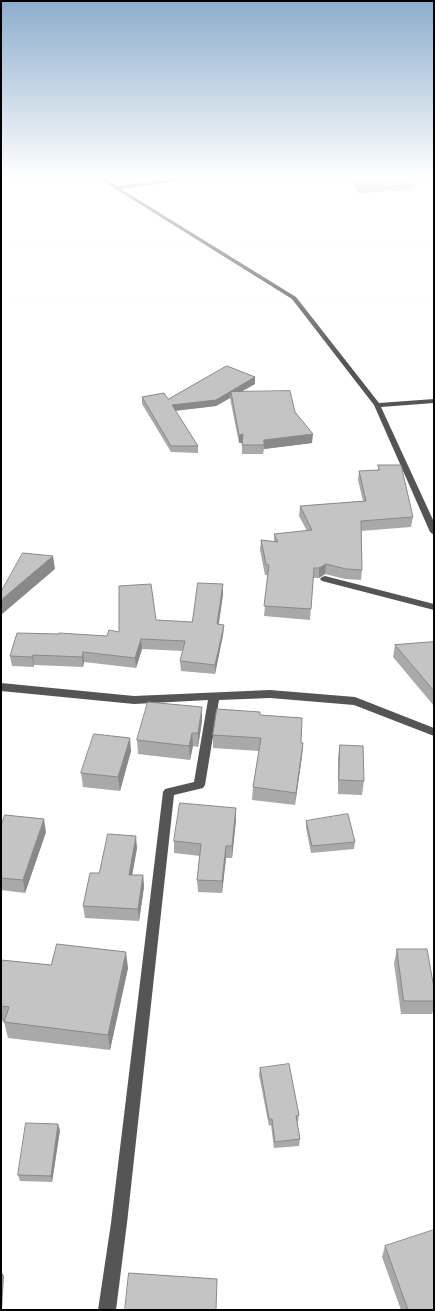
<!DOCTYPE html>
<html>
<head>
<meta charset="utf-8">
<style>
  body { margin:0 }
  #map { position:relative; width:435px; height:1311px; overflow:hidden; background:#fff; font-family:Rubik,sans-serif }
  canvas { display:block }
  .frame { position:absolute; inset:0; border:2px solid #000; pointer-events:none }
</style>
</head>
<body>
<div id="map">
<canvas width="435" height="1311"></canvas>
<div class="frame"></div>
</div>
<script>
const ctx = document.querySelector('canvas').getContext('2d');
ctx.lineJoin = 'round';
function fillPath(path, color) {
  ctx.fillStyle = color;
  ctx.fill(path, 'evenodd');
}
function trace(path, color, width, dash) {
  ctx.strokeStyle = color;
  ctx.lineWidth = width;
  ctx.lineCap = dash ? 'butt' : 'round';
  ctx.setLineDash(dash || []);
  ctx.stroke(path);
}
fillPath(new Path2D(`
  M98,178h6l13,8 61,-8h15l-72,11 175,108 83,106 55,-4v4l-53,4 53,115v13l-4,-3 -56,-127 -82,-106z
  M325,576l109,28v6l-112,-29 -2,-2 2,-2z
  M1,683l133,13 136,-6 85,7 79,31v8l-80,-31 -84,-7 -51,2 -14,85 -2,3 -29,7 -47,428 -11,87h-18l13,-87 52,-431 2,-3 29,-7 14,-82 -74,4 -133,-13z`), '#555');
fillPath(new Path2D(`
  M350,178h58l4,7 -1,5 -51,3z
  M255,377v7l-15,8 55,20 17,31 -48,6 -1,5h-21v-11h-3l-9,-45 -14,8 -41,5 23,35v7l-27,-1 -29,-48v-7l26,2z
  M378,465l35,52 -2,10 -50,4 1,39 -1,10 -16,-1 -20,-5 -6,4h-6l-3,42 -46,-4 4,-41h-3l-5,-25 1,-10 13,2v-8l33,-3 -8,-15 1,-10 63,-5 -5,-21 1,-9 19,-1z
  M223,584v10l-4,30 5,1 -1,10 -8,39 -34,-3 -1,-10 3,-10 -41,-2 -6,19 -52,-6 -1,5 -49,-2v2l-22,-1 -2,-10 97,-20 49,-16 36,2z
  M434,642v64l-41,-49 2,-12z
  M260,715l41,28h2l-1,13 -7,49 -43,-5 1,-13 6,-36 -46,-3v-13z
  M202,721l-4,26 -5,-1 -3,14 -52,-6 -1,-14z
  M340,745l24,36 -2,14 -24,-1v-36z
  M131,751l-11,40 -37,-4 -2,-14z
  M236,808v12l-4,38h-6l-4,35 -24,-1 -1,-12 3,-24 -26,-3v-12z
  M306,821l49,21 -1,7 -43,4 -5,-25z
  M1,826l45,6 -21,61 -24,-3z
  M137,848l-5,27h11l1,12 -5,34 -54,-3 -2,-12 16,-33z
  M397,949l37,39v20l-2,6h-31l-7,-51z
  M1,960l50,5 77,3 -18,82 -102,-12 -4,-16 -3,-1z
  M260,1068l39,47 -1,7h-1l3,17 -1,7 -25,2 -3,-23 -2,1 -10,-51z
  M60,1130l-8,52 -32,-1 -2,-6z
  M385,1246l49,64h-33l-19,-53z`), '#a9a9a9');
fillPath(new Path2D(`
  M255,377v7l-23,13 -1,-5 -1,6 -14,8 -44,5v-6z
  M243,434l-1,9h-3v-8z
  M313,434l-1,9 -48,6v-9z
  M53,556l2,13 -54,46v-15z
  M326,564l-1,10 -6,4v-10z
  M223,584v10l-6,40v-10z
  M224,625l-1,10 -8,39v-9z
  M141,639l1,10 -6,19 -1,-10z
  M83,652l1,10 -1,5 -1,-10z
  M33,655l1,10v2l-2,-10z
  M202,707v14l-4,26v-14z
  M192,733l1,13 -3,14 -1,-14z
  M130,738l1,13 -11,40 -2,-14z
  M303,743l-1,13 -7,49 1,-12z
  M236,808v12l-4,38v-12z
  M44,819l2,13 -21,61 -2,-13z
  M136,836l1,12 -7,39 -1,-12z
  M226,846v12l-4,35v-12z
  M143,875l1,12 -5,34 -1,-12z
  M126,952l2,16 -18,82 -2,-15z
  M58,1124l2,6 -8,52 -1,-6z
  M1,1271l3,5 -2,34h-1z`), '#898989');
const building = new Path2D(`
  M354,178h54l4,7 -52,3z
  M227,366l28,11 -39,23 -44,5 26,41h-27l-29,-49 22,-4 4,6z
  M290,391l5,21 18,22 -49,6v5h-22l1,-11 -4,1 -8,-43z
  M378,465h23l12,52 -52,4 1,49 -16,-1 -20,-5 -7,4h-5l-3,41 -47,-3 5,-41 -3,-1 -5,-24 17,2 -4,-8 38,-4 -12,-24 66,-5 -7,-30 20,-1z
  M23,553l30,3 -52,44v-8z
  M198,583l25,1 -6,40 7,1 -9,40 -35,-4 5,-20 -44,-2 -6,19 -52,-6 -1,5 -49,-2 -1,2 -22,-1 7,-23 42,1v-1l48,3 2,-6 10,2v-46l32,-2 5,36 36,2z
  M434,642v49l-39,-46z
  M148,702l54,5 -4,26h-6l-3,13 -52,-6z
  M217,709l43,3v3l42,3 -1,25h2l-7,50 -43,-6 8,-49 -48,-3z
  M94,734l36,4 -12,39 -37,-4z
  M340,745l23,1 1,35 -25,-1z
  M180,803l56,5 -4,38h-6l-4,35 -25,-1 4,-36 -27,-3z
  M348,814l7,28 -43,4 -6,-25z
  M5,815l39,4 -21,61 -22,-2v-52z
  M108,834l28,2 -7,39h14l-5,34 -55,-3 7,-33h9z
  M57,944l69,8 -18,83 -104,-13 5,-15 -8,-1v-46l50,5z
  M397,949h30l7,39v13h-30z
  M289,1064l10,51 -3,1 4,23 -25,3 -3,-23h-3l-9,-51z
  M26,1123l32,1 -7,52 -33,-1z
  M434,1230v80h-26l-23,-64z
  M129,1273l88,6 -1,31h-91z`);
fillPath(building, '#c4c4c4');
trace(building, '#898989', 1);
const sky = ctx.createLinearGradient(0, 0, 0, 362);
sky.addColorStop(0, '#8cadcc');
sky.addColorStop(0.49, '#fff');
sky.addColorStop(1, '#ffffff00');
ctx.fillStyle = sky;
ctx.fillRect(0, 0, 435, 362);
</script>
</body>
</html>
